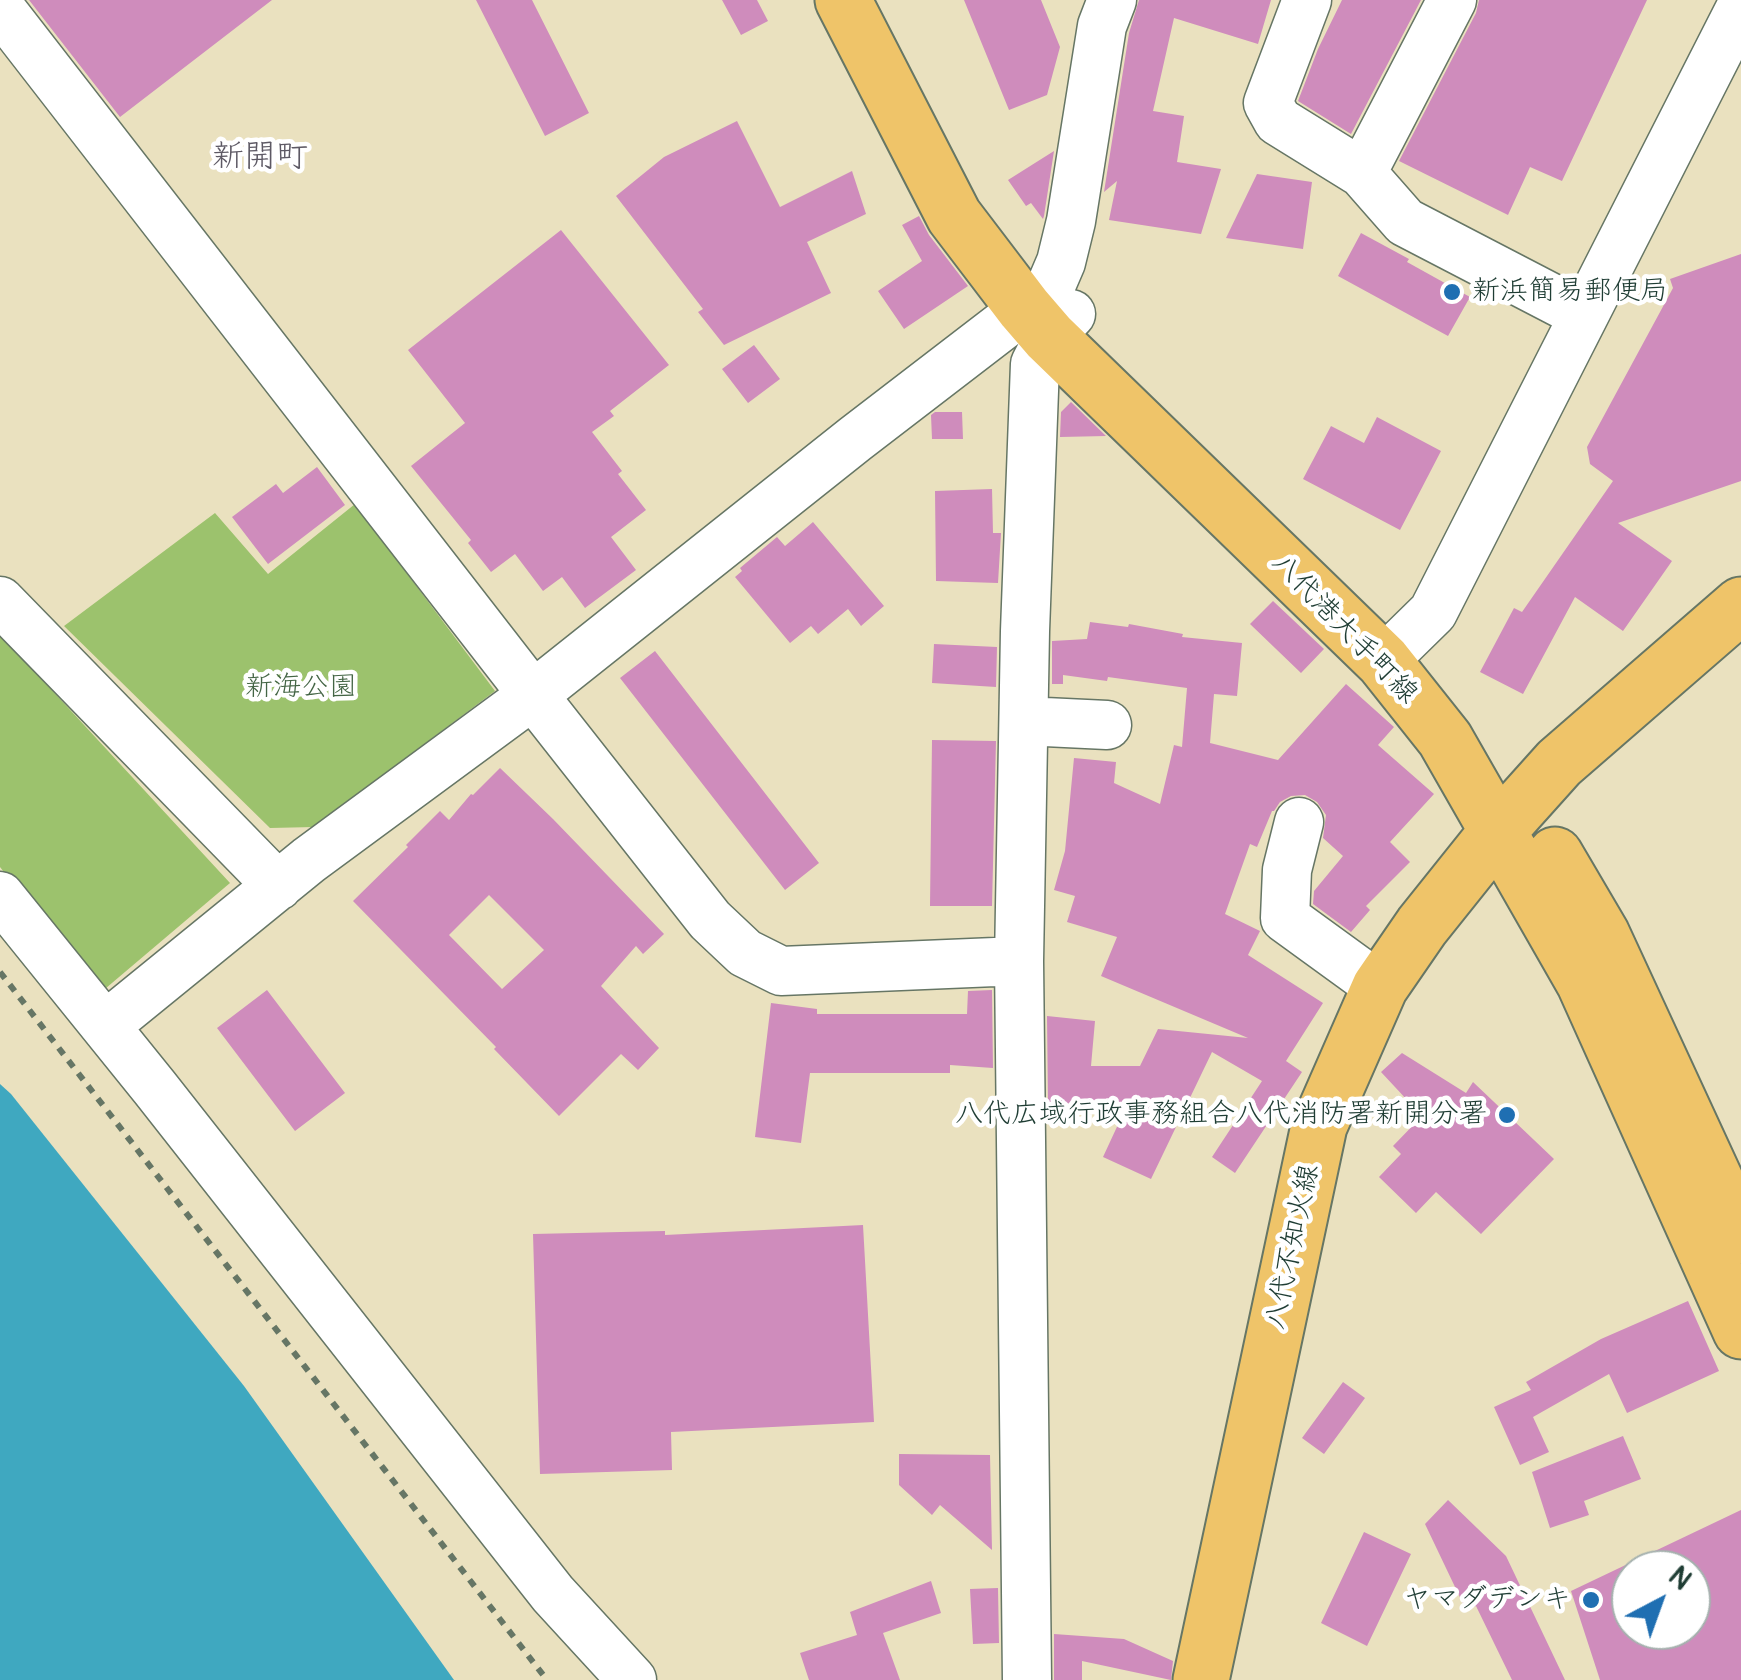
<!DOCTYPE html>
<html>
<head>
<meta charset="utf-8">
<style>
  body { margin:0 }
  #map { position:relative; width:1741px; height:1680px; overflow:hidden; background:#eae1bf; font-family:Pangolin,sans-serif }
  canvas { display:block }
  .north { position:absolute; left:1611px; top:1550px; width:100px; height:100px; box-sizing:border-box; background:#fff; border:2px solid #a5b1ae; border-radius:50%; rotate:41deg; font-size:28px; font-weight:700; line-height:40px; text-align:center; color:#1f3d34 }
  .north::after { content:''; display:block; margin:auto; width:35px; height:45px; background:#1f6fb2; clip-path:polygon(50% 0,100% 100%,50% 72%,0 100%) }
</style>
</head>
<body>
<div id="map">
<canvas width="1741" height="1680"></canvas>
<div class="north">N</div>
</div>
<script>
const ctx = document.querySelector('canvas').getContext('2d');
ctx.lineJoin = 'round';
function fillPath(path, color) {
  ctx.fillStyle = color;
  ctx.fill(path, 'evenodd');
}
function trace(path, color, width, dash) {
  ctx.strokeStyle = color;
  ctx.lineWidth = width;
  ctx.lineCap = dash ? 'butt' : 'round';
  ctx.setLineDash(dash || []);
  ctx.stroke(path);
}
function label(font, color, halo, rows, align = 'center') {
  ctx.font = font + ' Pangolin,"Klee One",sans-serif';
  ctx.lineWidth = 9;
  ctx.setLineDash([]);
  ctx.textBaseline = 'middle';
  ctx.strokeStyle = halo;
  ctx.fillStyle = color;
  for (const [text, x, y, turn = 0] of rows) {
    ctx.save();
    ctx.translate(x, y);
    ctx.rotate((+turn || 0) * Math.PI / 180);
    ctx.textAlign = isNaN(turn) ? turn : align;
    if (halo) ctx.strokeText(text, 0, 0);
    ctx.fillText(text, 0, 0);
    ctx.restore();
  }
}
fillPath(new Path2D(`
  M355,504l140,187 -181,136 -44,1 -206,-202 151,-113 53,61z
  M0,634l230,249 -131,111 -99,-127z`), '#9cc26d');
fillPath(new Path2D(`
  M0,1084l11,10 233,292 210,294h-454z`), '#3fa8c0');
fillPath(new Path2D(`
  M29,0h243l-152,117z
  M476,0h56l57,113 -44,23z
  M722,0h35l11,21 -27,14z
  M964,0h77l19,47 -13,48 -38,15z
  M1139,0h132l-13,44 -84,-26 -21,93 31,5 -7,46 44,7 -20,65 -92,-14 8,-39 -13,11 25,-159z
  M1342,0h79l-70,134 -53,-33 20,-52z
  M1479,0h168l-85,181 -32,-14 -22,48 -109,-54 77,-148z
  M737,121l43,86 72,-36 14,43 -59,28 24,51 -107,52 -26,-33 5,-3 -87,-113 48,-39z
  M1054,151l-10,65 -1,3 -12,-16 -5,3 -18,-26z
  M1257,174l55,8 -9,67 -77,-11z
  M919,216l10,19 39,51 -64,43 -26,-38 44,-30 -20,-36z
  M561,230l108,135 -59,46 4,5 -22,16 30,39 -4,3 28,36 -35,27 25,33 -51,38 -23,-31 -19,14 -28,-37 -24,18 -23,-29 3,-3 -60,-74 54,-43 -57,-73z
  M1361,233l48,26 -2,3 63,35 -22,39 -110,-60z
  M1741,254v227l-123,42 54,38 -49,70 -48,-34 -52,97 -43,-22 34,-64 8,4 91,-131 -23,-17 -3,-17 86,-159 -3,-9z
  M754,345l26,34 -32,24 -26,-34z
  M1071,402l35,34 -46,1 1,-25z
  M935,412h27l1,27h-31l-1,-24z
  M1377,417l64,34 -41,79 -97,-51 28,-53 33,17z
  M317,467l28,38 -77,59 -36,-47 44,-33 7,9z
  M992,489l1,44h8l-3,50 -62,-2 -1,-90z
  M813,522l71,84 -23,20 -13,-17 -30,25 -7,-8 -21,17 -55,-66 7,-6 -2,-3 37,-31 8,9z
  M1273,601l51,48 -23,24 -51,-49z
  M1090,622l38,5 1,-3 54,10 -1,3 60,6 -5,53 -23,-2 -4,49 68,17 68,-76 48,43 -16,18 56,49 -44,48 20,20 -44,44 4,4 -19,22 -38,-28 1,-13 29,-35 -20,-18 3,-23 -9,-13 -12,-7 -14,1 -11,6 -6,9h-2l-15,36 -7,-3 -25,70 35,17 -12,24 75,48 -37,58 16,11 -67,101 -23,-16 50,-76 -50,-29 -61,127 -48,-22 25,-54 -80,1 -1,-88 48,5 -4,45h49l18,-37 90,9 -147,-62 16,-39 -50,-15 8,-26 -21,-6 11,-39 9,-93 42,4 -2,21 46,21 14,-59 8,2 5,-59 -79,-11 -1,4 -44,-6v9h-11v-43l35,-2z
  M934,644l63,3 -1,40 -64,-4z
  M655,651l164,212 -34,27 -165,-212z
  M932,740l64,1 -4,165h-62z
  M500,768l53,51 111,115 -21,20 -7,-8 -35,40 58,62 -21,22 -17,-16 -62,62 -65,-67 2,-2 -143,-146 55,-54 -2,-2 34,-34 9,9 22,-26 2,1zM489,895l55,55 -42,39 -53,-54z
  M267,990l78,103 -50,38 -78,-103z
  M992,990l1,78 -43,-3v8h-140l-9,70 -46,-6 16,-134 46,6v5h150l1,-23z
  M1402,1053l64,40 7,-11 81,77 -73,75 -45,-42 -20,21 -37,-36 22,-23 -8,-8 29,-30 -41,-44z
  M863,1225l11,197 -203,10 1,38 -132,4 -7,-240 132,-3v4z
  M1688,1301l31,70 -92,42 -18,-39 -76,43 16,35 -29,13 -26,-58 37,-17 -5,-8 75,-43z
  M1343,1382l22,16 -41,56 -22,-16z
  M1623,1436l18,43 -57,22 5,14 -39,13 -18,-56z
  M899,1454l91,1 2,95 -52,-45 -8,10 -33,-30z
  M1448,1500l58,56 59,124h-53l-36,-74 -10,4 -41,-86z
  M1741,1510v170h-141l-29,-89zM1631,1570h60v60h-60z
  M1364,1532l47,22 -44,92 -46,-23z
  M931,1581l10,32 -58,20 17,47h-91l-9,-27 57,-18 -7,-23z
  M998,1588l1,55 -26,1 -3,-55z
  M1054,1634l70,5 49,22 -2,19 -89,-19v19h-28z`), '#cf8cbc');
const minor = new Path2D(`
  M1307,0l-39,103 10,18 84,52 43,49 179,93
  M0,8l533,687 177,225 35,33 36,18 238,-10
  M1362,173l90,-173
  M0,601l278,285
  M1383,661l50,-49 308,-605
  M1024,721l83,4
  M1299,822l-12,48 -2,48 95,69
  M0,896l155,192 398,506 79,86
  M105,1026l204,-166 224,-165 322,-256 194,-149 12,-28 10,-41 31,-195 10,-26
  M1027,1680l-8,-719 6,-330 10,-267 14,-27 22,-23`);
const major = new Path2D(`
  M843,0l111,216 70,92 25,29 334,324 62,78 139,243 157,349
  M1555,855l47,80 139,301
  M1201,1680l118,-554 61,-139 42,-61 76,-95 61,-68 182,-158`);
trace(minor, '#667665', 51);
trace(major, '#667665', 59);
trace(new Path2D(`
  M0,972l547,708`), '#667665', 6, [8, 8]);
trace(minor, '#fff', 48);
trace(major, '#efc469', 55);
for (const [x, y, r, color] of [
  [1452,292,10,"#1f6fb2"],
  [1507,1115,10,"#1f6fb2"],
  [1591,1600,10,"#1f6fb2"]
]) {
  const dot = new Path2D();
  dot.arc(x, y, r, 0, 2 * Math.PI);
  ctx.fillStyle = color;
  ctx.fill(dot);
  trace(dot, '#fff', 4);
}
label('28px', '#1f3d34', '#fff', [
  ["新浜簡易郵便局",1472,292,"left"],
  ["八代広域行政事務組合八代消防署新開分署",1487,1115],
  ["ヤマダデンキ",1571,1600]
], 'right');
label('28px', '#1f3d34', '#fff', [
  ["八代港大手町線",1344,629,46],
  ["八代不知火線",1293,1247,-78]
]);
label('28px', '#446545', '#fff', [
  ["新海公園",301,688]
]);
label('32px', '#5d5964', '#fff', [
  ["新開町",260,158]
]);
</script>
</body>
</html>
